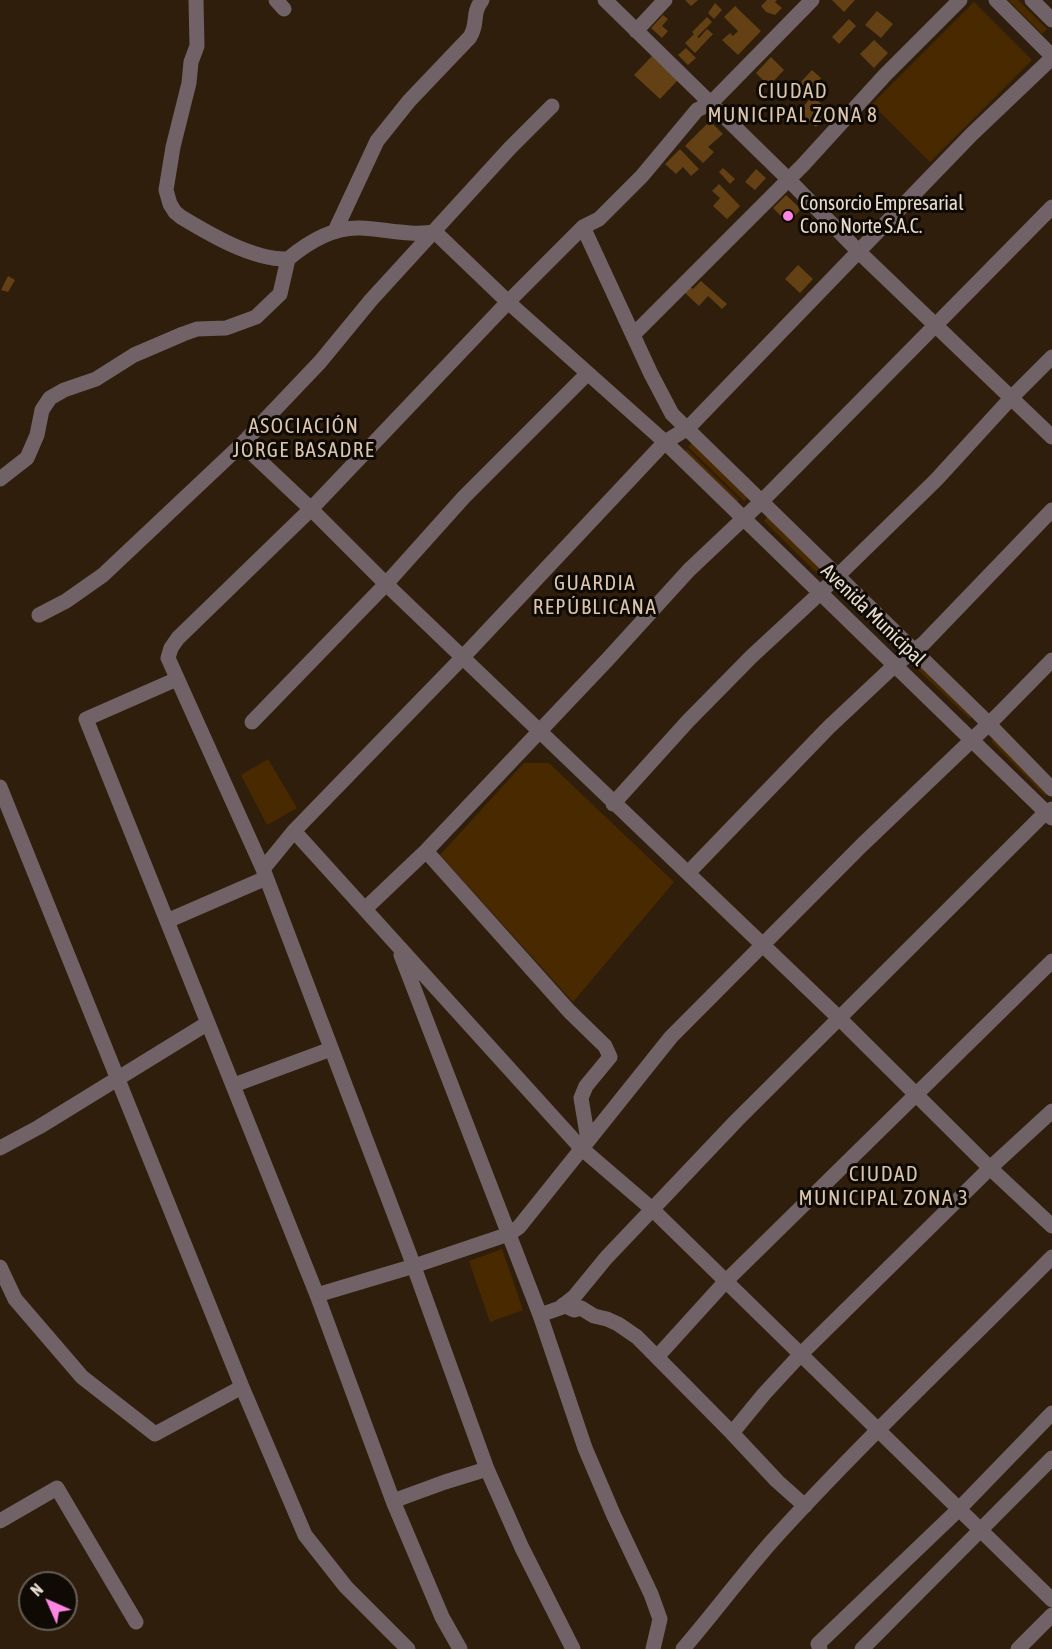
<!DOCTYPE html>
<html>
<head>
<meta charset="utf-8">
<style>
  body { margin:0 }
  #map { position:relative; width:1052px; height:1649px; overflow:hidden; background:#2e1e0b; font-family:"Asap Condensed",sans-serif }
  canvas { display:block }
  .north { position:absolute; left:18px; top:1571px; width:60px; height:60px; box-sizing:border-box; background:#100a04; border:2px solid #665e56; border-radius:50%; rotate:315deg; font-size:16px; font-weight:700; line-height:24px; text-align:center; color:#e6dcd0 }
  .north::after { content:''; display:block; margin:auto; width:21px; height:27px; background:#fc86e4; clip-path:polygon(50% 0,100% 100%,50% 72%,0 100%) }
</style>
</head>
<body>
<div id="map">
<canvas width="1052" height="1649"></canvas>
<div class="north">N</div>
</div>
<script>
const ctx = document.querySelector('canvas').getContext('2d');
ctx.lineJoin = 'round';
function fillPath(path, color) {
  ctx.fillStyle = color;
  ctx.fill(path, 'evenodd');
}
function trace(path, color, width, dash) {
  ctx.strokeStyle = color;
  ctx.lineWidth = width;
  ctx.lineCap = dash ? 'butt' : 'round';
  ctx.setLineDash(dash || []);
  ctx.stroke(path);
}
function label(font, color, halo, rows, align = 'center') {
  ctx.font = font + ' "Asap Condensed",sans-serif';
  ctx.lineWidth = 6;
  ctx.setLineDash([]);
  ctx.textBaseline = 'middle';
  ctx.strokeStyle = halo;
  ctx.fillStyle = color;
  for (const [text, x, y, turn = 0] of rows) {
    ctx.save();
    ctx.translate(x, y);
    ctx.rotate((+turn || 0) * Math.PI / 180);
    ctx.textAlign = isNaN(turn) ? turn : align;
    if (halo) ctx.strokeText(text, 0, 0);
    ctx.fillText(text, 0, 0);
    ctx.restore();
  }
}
fillPath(new Path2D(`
  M1008,0h10l29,29 -5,5z
  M974,2l58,58 -102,102 -58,-58z
  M693,442l54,56 -3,3 -56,-54z
  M687,449l52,51 -3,3 -53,-50z
  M768,516l56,56 -4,4 -56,-55z
  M843,591l55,54 -3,3 -55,-54z
  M921,666l52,51 -3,2 -53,-50z
  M994,738l53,56 -2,2 -54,-55z
  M268,759l29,49 -30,17 -26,-50z
  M524,763h25l125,119 -101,120 -133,-147z
  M502,1249l21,61 -33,12 -21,-61z`), '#492a00');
fillPath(new Path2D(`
  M685,0h13l-7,6z
  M767,0h10l-2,2 7,6 -7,7 -9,-3 -5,-6z
  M832,0h23l-11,12z
  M715,3l7,7 -8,9 -6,-6z
  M735,6l26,25 -23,24 -16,-15 8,-7 3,3 5,-5 -14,-14z
  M877,11l16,13 -12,14 -16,-13z
  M663,15l5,4 -6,7 6,5 -6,7 -11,-10z
  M707,17l5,5 -15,15 2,1 8,-9 6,5 -18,19 -10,-10 9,-9 -2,-2z
  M849,19l7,7 -17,18 -7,-7z
  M874,40l14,13 -14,15 -14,-14z
  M686,48l10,10 -8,7 -10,-10z
  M652,56l26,24 -18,19 -26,-24z
  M771,57l13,13 -15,16 -13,-13z
  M812,70l9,8 -16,17 -9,-8z
  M812,96l18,15 -14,16 -17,-15z
  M710,121l13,13 -15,13 6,5 -11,11 -18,-17z
  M680,149l19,20 -8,7 -8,-9 -7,7 -11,-10z
  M723,168l12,11 -5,5 -11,-12z
  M756,169l10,9 -11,12 -10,-8z
  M719,184l21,22 -13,13 -14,-13 7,-8 -8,-7z
  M786,195l15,14 -13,14 -15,-15z
  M798,265l15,14 -13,14 -15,-14z
  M8,276l7,4 -7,12 -7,-2z
  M701,281l26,23 -5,5 -14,-13 -9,10 -15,-14 5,-6 4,3z`), '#644015');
trace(new Path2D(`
  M196,0l1,46 -6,16 -2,21 -16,64 -7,43 4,14 5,8 6,5c30,18 72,43 107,42
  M276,0l8,9
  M605,0l183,179 72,74 192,184
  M996,0l56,56
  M1032,0l20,20
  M636,31l29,-31
  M583,227l68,147 21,40 307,300 73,75
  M335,231l42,-90 32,-40 61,-64c9,-15 1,-22 12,-37
  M633,335l170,-170 82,-90 75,-75
  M242,444l69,65 75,75 453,434 151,150 62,58
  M0,479l27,-21 10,-23 5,-25 8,-12 14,-8 32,-11 38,-24 49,-21 14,-5 29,-1 30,-11 24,-23 8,-35c19,-16 45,-32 72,-31 25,1 49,8 75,4l73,70 157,140 387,376
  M39,615l27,-14 37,-26 139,-131 78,-82 51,-62 139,-152 42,-42
  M177,679l-91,40 231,576 76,206 49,116 18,32
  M252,722l134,-138 78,-87 123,-123
  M0,787l242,600 63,148 41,52 62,62
  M613,804l75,-83 64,-65 67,-62 117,-114 76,-83 40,-40
  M294,831l287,317 71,61 400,391
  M426,851l143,160 36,35 5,11 -24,29 -5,12 7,42
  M263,869l31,-38 169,-174 202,-215 23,-14 283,-293 81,-77
  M688,873l141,-146 66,-62 29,-22 128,-133
  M366,908l60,-57 182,-192 81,-89 73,-69 290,-294
  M167,921l99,-43
  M401,955l139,360 45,133 29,68 37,78 9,25 -7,30
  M234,1085l97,-36
  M0,1148l39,-21 169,-104
  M0,1267l15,32 67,78 73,57 87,-47
  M317,1295l97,-29 95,-32 10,-7 152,-190 191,-192 136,-130 54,-55
  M563,1305l11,5 7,-2 13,8 13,3 11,5 19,13 95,96 45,48 28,25
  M540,1315l20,-7 14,-11 32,-39 131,-138 309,-308 6,-3
  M657,1357l68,-75 327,-321
  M732,1433l32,-39 36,-39 190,-187 62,-57
  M393,1501l52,-19 42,-13
  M0,1521l57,-33 79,134
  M573,1649l-51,-101 -35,-79 -78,-216 -146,-384 -95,-211 3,-10 7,-10 133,-129 197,-207 75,-75 16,-8 43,-43 55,-66 14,-7 101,-103
  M683,1649c31,-36 59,-74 90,-109 89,-98 186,-189 279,-283
  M820,1649l-2,-5 140,-134 94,-97
  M862,1649l190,-191
  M1018,1649l34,-34`), '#706266', 15);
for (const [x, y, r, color] of [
  [788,216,6,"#fc86e4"]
]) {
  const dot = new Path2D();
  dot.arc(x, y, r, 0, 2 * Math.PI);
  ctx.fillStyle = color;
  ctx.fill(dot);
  trace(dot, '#100a04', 2);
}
label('20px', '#e6dcd0', '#100a04', [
  ["Consorcio Empresarial",800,204],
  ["Cono Norte S.A.C.",800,227]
], 'left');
label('20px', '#e6dcd0', '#100a04', [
  ["Avenida Municipal",873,615,44]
]);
ctx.letterSpacing = '1.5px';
label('21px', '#dbc5af', '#100a04', [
  ["CIUDAD",793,91],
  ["MUNICIPAL ZONA 8",793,115],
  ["ASOCIACIÓN",304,426],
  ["JORGE BASADRE",304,450],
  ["GUARDIA",595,583],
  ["REPÚBLICANA",595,607],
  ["CIUDAD",884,1174],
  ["MUNICIPAL ZONA 3",884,1198]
]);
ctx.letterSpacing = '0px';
</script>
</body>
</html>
